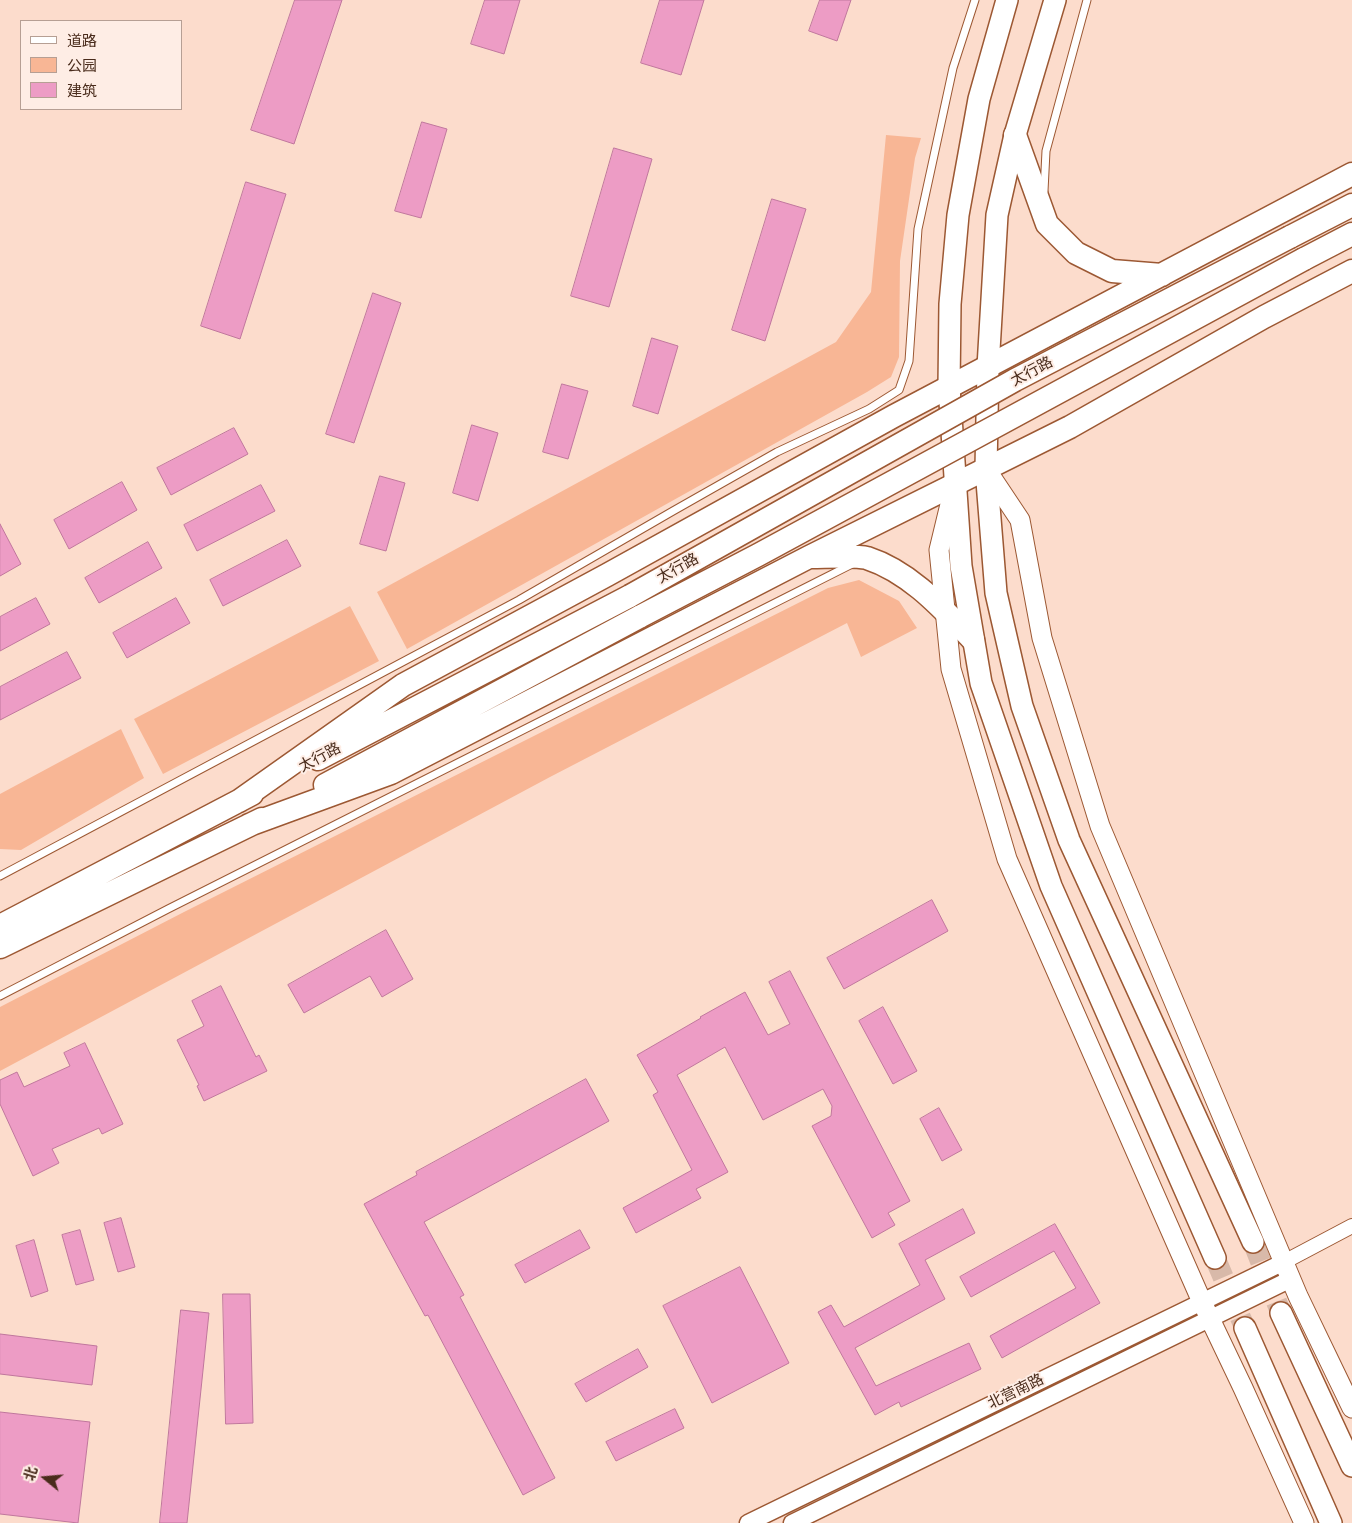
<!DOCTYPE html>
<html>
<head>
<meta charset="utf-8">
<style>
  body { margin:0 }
  #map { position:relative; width:1352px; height:1523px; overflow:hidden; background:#fcdccc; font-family:"DM Sans","Noto Sans SC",sans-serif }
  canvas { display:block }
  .legend { position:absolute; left:20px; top:20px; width:162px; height:90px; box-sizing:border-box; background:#feede5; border:1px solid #b69f94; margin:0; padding:6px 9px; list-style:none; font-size:15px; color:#492b1b }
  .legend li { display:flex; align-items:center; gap:10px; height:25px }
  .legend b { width:25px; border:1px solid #b69f94 }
  .north { position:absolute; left:20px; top:1453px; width:50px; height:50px; -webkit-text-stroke:4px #feede5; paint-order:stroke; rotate:287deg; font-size:14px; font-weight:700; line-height:20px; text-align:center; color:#492b1b }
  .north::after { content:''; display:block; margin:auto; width:18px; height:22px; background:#492b1b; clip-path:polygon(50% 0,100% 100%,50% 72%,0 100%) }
</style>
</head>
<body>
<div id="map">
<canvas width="1352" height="1523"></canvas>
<ul class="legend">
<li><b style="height:6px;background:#fff"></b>道路</li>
<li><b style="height:14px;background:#f8b695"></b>公园</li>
<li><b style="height:14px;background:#ed9cc5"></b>建筑</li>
</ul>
<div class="north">北</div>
</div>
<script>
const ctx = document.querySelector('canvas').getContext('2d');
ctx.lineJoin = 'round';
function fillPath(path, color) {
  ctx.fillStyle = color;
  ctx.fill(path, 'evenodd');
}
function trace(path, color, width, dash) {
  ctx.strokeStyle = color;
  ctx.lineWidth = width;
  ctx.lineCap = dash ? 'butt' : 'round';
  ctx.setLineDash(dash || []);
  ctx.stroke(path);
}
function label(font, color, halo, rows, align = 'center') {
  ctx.font = font + ' "DM Sans","Noto Sans SC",sans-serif';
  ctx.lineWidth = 4;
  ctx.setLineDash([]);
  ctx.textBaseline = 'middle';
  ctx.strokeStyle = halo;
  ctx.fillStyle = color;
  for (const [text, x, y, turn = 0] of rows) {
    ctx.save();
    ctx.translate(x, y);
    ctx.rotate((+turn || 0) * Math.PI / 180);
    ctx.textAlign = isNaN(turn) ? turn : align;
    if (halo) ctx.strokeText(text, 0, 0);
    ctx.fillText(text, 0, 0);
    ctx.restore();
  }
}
fillPath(new Path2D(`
  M886,135l35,3 -6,20 -15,103 -1,96 -8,20 -24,15 -460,257 -30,-57 459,-250 35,-50z
  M859,580l40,21 18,27 -56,29 -14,-34 -297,154 -550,294v-64l184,-95 644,-324z
  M350,606l29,55 -216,113 -29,-55z
  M121,729l23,49 -123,72 -21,-1v-55z`), '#f8b695');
const building = new Path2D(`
  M295,0h47l-48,144 -43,-14z
  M485,0h35l-16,54 -33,-10z
  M660,0h44l-23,75 -40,-12z
  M820,0h31l-14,41 -28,-10z
  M422,122l25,7 -26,89 -26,-7z
  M614,148l38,11 -43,148 -38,-11z
  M246,182l40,12 -46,145 -39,-13z
  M772,199l34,10 -41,132 -33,-11z
  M373,293l28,10 -47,140 -28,-9z
  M652,338l26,8 -20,68 -25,-8z
  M562,384l26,7 -20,68 -25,-7z
  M472,425l26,8 -20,68 -25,-8z
  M234,428l14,26 -77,41 -14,-27z
  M380,476l25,7 -19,68 -26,-7z
  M122,482l15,28 -68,39 -15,-29z
  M261,485l14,26 -78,40 -13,-26z
  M0,524l21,40 -21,12z
  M287,540l14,26 -78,40 -13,-26z
  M148,542l14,26 -63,35 -14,-25z
  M36,598l14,26 -50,27v-34z
  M176,598l14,25 -63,35 -14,-25z
  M67,652l14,26 -81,42v-33z
  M932,900l16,31 -104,58 -17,-31z
  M386,930l27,49 -31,18 -12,-21 -66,37 -16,-28z
  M790,971l120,230 -22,12 7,12 -23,13 -60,-112 19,-10 1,-10 -9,-17 -60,31 -38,-73 -48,28 51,97 -32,17 5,9 -65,35 -13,-25 69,-38 -39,-75 5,-3 -21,-37 64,-37 -1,-1 45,-25 23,43 22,-11 -21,-42z
  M221,986l35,71 3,-2 8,16 -63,30 -7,-15 2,-1 -22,-45 27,-14 -12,-25z
  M883,1007l34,64 -24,13 -34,-63z
  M85,1043l38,81 -21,10 -3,-6 -47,21 7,14 -26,13 -33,-72v-24l17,-8 7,15 46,-21 -6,-13z
  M586,1079l23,42 -185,101 40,73 -4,2 95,181 -32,17 -95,-180 -3,1 -61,-112 53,-29 -1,-3z
  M939,1108l23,42 -20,11 -22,-42z
  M963,1209l12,24 -50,27 20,39 -90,49 21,38 93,-43 12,26 -80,38 -2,-5 -24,13 -57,-103 13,-7 13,22 76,-42 -21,-41z
  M121,1218l14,49 -17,5 -14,-49z
  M1055,1224l45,79 -98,55 -12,-22 86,-48 -22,-37 -83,46 -11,-20z
  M80,1230l14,50 -18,5 -14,-50z
  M580,1230l10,18 -65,35 -10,-18z
  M34,1240l14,51 -17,6 -15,-51z
  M740,1267l49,96 -77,40 -49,-97z
  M223,1294h27l3,129 -27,1z
  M181,1310l28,3 -22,210h-27z
  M0,1334l97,12 -5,39 -92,-11z
  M638,1349l10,18 -62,35 -11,-18z
  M675,1409l9,19 -68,33 -10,-19z
  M0,1412l90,10 -12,101 -78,-9z`);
fillPath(building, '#ed9cc5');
trace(building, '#c0779d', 1);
trace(new Path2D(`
  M1253,1242l28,71
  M1215,1258l30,70`), '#d8b9a9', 21, [21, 11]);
const service = new Path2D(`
  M1044,191l2,-40 41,-151
  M0,876l519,-276 154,-89 104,-59 92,-43 30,-19 10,-29 9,-132 35,-161 22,-68
  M0,996l168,-87 686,-346`);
const minor = new Path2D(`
  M1284,1262l68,-36`);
const tertiary = new Path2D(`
  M748,1523l536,-261
  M792,1523l499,-244`);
const secondary = new Path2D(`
  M986,469l34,51 22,118 58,188 198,470 54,112
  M953,492l-14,58 12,119 56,190 195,443 41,86 61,135`);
const primary = new Path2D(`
  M1007,0l-28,99 -21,116 -8,89 -1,83 12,179 20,117 70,203 164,372
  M1055,0l-40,135 -18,80 -9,152 -2,102 10,124 26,113 47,134 184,402
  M1281,1313l71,153
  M1245,1328l86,195`);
const trunk = new Path2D(`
  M1015,135l32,89 29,29 36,18 50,4
  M1290,237l62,-32
  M1304,259l48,-25
  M812,557c13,0 44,-2 55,1 43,14 75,50 106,82
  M318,759l312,-163
  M325,785l316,-169
  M239,801l164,-116 204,-110 287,-159 458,-242
  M249,825l142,-52 418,-216 261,-130 194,-110 88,-46
  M0,926l252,-132
  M0,947l262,-128`);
trace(service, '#9c5833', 9);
trace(minor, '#9c5833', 16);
trace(tertiary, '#9c5833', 19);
trace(secondary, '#9c5833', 21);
trace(primary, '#9c5833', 24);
trace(trunk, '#9c5833', 25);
trace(service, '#fff', 7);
trace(minor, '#fff', 14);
trace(tertiary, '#fff', 16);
trace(secondary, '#fff', 19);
trace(primary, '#fff', 21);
trace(trunk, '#fff', 22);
const trunkBridge = new Path2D(`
  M630,596l385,-216 275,-143
  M641,616l117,-61 546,-296`);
trace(trunkBridge, '#9c5833', 25, []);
trace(trunkBridge, '#fff', 22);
label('15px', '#492b1b', '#feede5', [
  ["太行路",1032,372,-28],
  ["太行路",678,569,-29],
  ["太行路",320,758,-28],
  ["北营南路",1016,1392,-26]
]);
</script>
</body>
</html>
